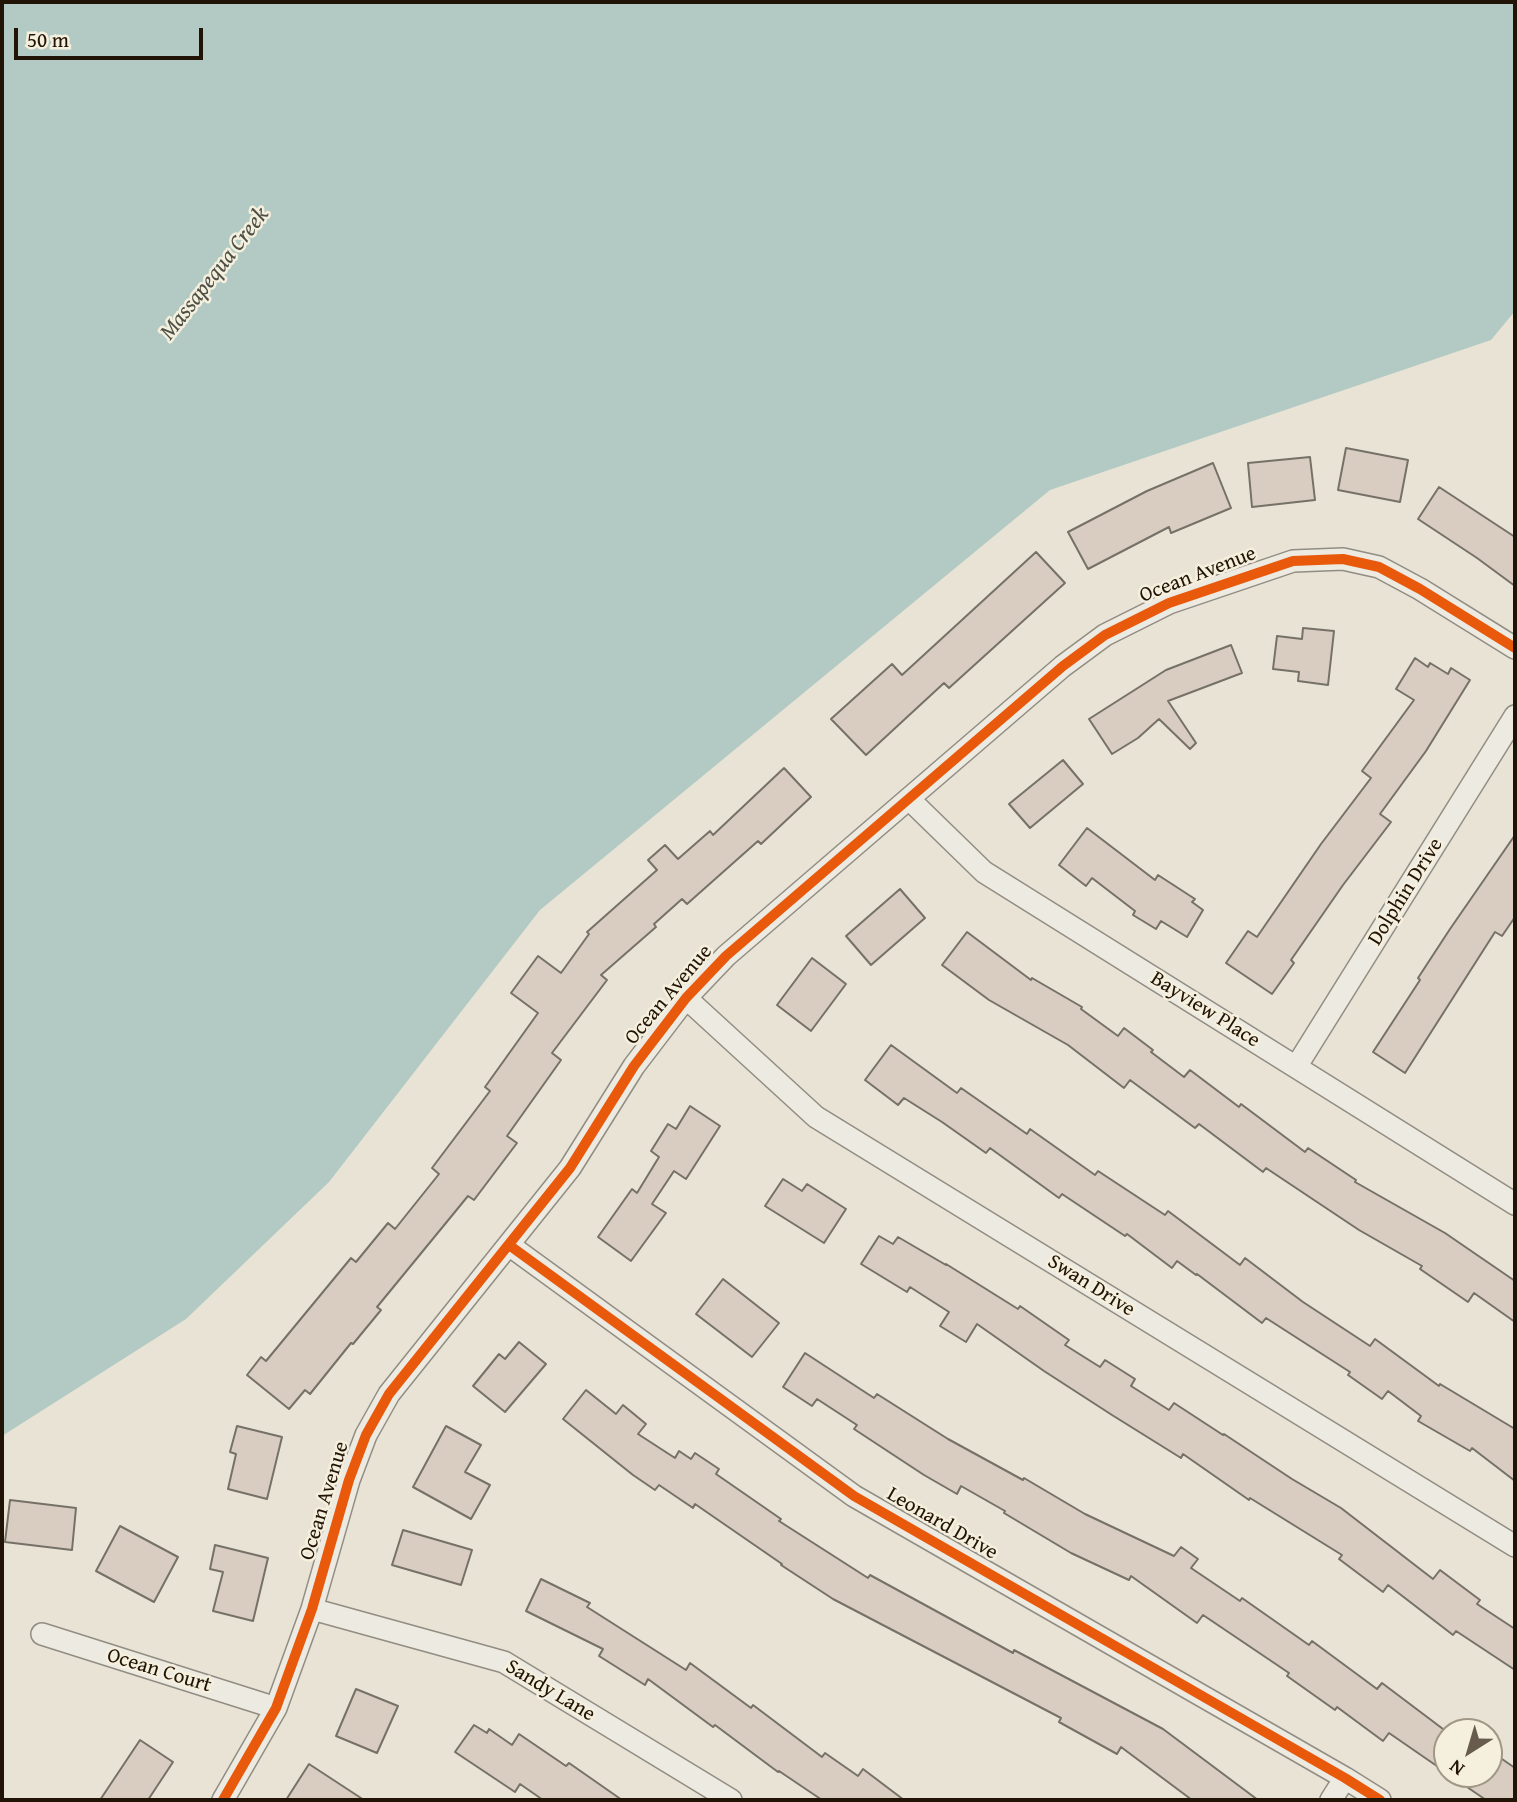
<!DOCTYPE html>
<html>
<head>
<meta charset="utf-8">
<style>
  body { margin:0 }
  #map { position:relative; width:1517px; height:1802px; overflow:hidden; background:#e8e3d4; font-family:"Gentium Book Plus",serif }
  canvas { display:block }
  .frame { position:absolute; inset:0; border:4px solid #211305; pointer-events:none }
  .north { position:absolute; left:1433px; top:1718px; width:70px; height:70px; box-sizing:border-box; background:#f5efde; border:2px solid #a09787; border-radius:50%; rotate:217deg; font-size:19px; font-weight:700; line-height:28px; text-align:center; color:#211305 }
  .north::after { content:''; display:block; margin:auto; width:24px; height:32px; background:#675c4d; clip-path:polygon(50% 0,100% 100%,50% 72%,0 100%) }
  .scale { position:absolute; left:14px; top:28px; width:189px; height:32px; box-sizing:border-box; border:4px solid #211305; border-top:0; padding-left:9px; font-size:21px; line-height:24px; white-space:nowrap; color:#211305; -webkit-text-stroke:5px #f5efde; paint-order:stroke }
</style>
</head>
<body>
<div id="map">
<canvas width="1517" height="1802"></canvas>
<div class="frame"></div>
<div class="north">N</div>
<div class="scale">50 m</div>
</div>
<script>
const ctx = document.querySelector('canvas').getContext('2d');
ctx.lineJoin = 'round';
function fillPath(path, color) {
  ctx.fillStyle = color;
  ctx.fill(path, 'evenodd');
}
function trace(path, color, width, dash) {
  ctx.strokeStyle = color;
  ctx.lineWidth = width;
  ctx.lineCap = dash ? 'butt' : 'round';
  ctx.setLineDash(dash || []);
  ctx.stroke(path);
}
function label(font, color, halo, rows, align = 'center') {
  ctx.font = font + ' "Gentium Book Plus",serif';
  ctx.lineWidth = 5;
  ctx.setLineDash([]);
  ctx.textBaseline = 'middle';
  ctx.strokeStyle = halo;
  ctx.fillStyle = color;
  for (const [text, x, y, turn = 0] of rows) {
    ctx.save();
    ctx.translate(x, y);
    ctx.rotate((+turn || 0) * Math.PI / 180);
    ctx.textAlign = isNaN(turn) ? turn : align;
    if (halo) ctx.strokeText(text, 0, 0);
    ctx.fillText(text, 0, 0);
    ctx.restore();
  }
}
fillPath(new Path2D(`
  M2,2h1513v309l-24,29 -441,150 -510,420 -211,272 -143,137 -184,117z`), '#b2cac3');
const building = new Path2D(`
  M1346,448l62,12 -8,42 -62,-12z
  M1310,457l5,43 -63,7 -4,-44z
  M1213,463l18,45 -60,25 -2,-6 -81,42 -20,-37 79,-41z
  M1439,487l76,50v49l-38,-28 -59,-39z
  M1036,552l29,31 -116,105 -5,-5 -78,72 -35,-36 61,-55 10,11z
  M1303,628l31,3 -6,54 -30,-4 1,-9 -26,-3 4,-33 25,3z
  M1231,645l11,28 -74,28 28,42 -6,6 -31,-30 -21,19 -26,16 -23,-35 77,-49z
  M1415,658l13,9 2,-4 18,11 3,-6 19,12 -44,71 -46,63 11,8 -48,63 -52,75 3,3 -22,31 -46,-31 22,-32 9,6 64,-93 50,-66 -9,-7 52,-71 -18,-11z
  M1063,760l20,24 -53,44 -21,-24z
  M784,768l27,29 -50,47 -3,-3 -71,63 -5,-5 -28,25 2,3 -55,48 6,5 -55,73 9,7 -54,76 10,7 -43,57 -6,-4 -91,111 4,3 -28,34 -2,-1 -41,51 -5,-4 -16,19 -42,-34 14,-18 5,4 85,-103 5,4 32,-39 7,6 44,-55 -7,-6 58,-77 -5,-4 53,-74 -27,-20 27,-37 23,17 28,-39 -2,-2 70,-62 -9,-10 17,-15 13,14 32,-28 3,4z
  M1087,828l68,52 3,-5 37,24 -3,3 11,8 -16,27 -26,-16 -5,8 -23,-14 2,-4 -43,-33 -6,8 -27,-21z
  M1515,835v82l-13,19 -7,-4 -90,141 -32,-21 47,-72 -2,-2 32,-49z
  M900,889l25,29 -54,47 -25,-29z
  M967,932l64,48 1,-2 50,29 -1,2 37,27 6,-8 29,22 -2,2 33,25 6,-7 49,37 2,-3 64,48 3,-4 48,32 -1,2 90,51 70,48v41l-41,-29 -6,9 -48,-33 2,-3 -63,-36 -93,-62 -3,4 -64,-48 -4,4 -65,-48 -6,8 -56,-43 -79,-45 -47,-35z
  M812,958l34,26 -35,47 -34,-26z
  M891,1045l66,48 4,-5 66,46 3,-5 65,46 3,-4 67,44 3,-4 72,54 5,-7 58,44 67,44 5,-7 64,47 1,-2 75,45v52l-43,-33 -2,3 -52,-30 3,-5 -33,-25 -6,8 -34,-24 2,-3 -84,-54 -4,5 -65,-49 -1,1 -19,-14 -5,7 -45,-34 -2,2 -63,-42 -3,4 -69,-50 -4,5 -44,-31 -38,-24 -6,7 -33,-25z
  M690,1106l30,20 -34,53 -12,-8 -22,33 14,9 -35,48 -33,-24 34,-48 5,4 22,-36 -8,-6 17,-27 8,5z
  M783,1179l19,12 5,-7 39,25 -22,34 -59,-37z
  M879,1236l14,8 5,-7 48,28v-1l72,45 2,-3 49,34 -4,5 35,22 5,-7 30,19 -4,7 38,24 5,-7 49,32 1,-1 68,45 49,29 92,71 7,-9 40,30 -3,4 38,25v41l-59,-39 -3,4 -65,-50 -5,7 -44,-33 3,-4 -92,-57 -1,2 -66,-46 -2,4 -69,-43 -68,-44 -67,-47 -11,18 -26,-16 9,-14 -39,-25 -3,5 -46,-28z
  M723,1279l56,44 -27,34 -56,-43z
  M519,1342l27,22 -41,48 -32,-26 26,-32 6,5z
  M805,1353l69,45 3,-4 71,45 75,41 1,-2 61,36 89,42 7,-9 17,12 -7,9 49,33 2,-3 67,47 3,-4 65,48 5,-6 65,49v41l-58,-40 -6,8 -46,-34 -2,3 -48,-34 2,-3 -86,-58 -6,8 -66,-47 -2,4 -58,-27 -67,-40 1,-2 -44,-25 -4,8 -33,-19 -70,-46 3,-4 -40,-26 -5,7 -29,-19z
  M586,1390l30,24 7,-9 23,19 -8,10 37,24 4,-7 12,8 4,-6 24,16 -3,5 65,45 -2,2 89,57 2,-3 143,78 1,-3 149,79 95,71h-66l-71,-53 -4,7 -58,-32 2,-4 -228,-119 -52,-34 1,-1 -87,-60 -2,4 -34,-23 -4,5 -22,-15 -70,-56z
  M237,1426l45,11 -15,62 -39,-10 8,-35 -6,-2z
  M446,1426l35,19 -16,27 25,13 -19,34 -58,-32z
  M10,1500l66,8 -4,42 -67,-8z
  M120,1526l58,31 -24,45 -58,-31z
  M403,1530l69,20 -11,35 -69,-20z
  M215,1545l53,13 -15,63 -40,-10 10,-39 -13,-3z
  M541,1579l49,24 -3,4 99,63 4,-7 61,45 2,-3 69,52 3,-4 33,23 5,-7 41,31h-82l-43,-29 -1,1 -63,-47 -2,2 -65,-48 -3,6 -46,-29 4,-7 -77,-38z
  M356,1689l42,17 -21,47 -41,-17z
  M474,1725l13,8 2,-4 23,16 7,-11 47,32 3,-3 53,37h-79l-23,-16 -5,8 -60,-40z
  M140,1740l33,22 -25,38h-48z
  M1489,1750l26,18v32h-29l-38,-26h41z
  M309,1764l55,36h-78z`);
fillPath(building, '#d9ccc0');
trace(building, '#767167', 2);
const street = new Path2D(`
  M909,799l75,73 531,332
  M686,998l130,119 699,429
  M1296,1067l219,-351
  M509,1245l345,251 491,282 35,22
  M312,1609l192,53 227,138
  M42,1634l234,74
  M223,1800l53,-92 36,-99 37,-129 17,-45 23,-41 181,-226 64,-102 52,-68 40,-42 337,-290 42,-31 64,-32 124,-42 50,-2 36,8 41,22 95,59
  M1331,1800l14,-22`);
trace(street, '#928d83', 24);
trace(street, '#edeae2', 21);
trace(new Path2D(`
  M509,1245l345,251 491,282 35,22
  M223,1800l53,-92 36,-99 37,-129 17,-45 23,-41 181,-226 64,-102 52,-68 40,-42 337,-290 42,-31 64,-32 124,-42 50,-2 36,8 41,22 95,59`), '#e8590c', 10);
label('21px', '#211305', '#f5efde', [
  ["Ocean Avenue",1198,575,-21],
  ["Dolphin Drive",1406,892,-58],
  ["Ocean Avenue",669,995,-50],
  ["Bayview Place",1205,1010,32],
  ["Swan Drive",1091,1286,32],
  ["Ocean Avenue",325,1501,-73],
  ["Leonard Drive",942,1524,30],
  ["Ocean Court",159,1671,17],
  ["Sandy Lane",550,1691,31]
]);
label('italic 23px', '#4c4f45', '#f5efde', [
  ["Massapequa Creek",215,274,-52]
]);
</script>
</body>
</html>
